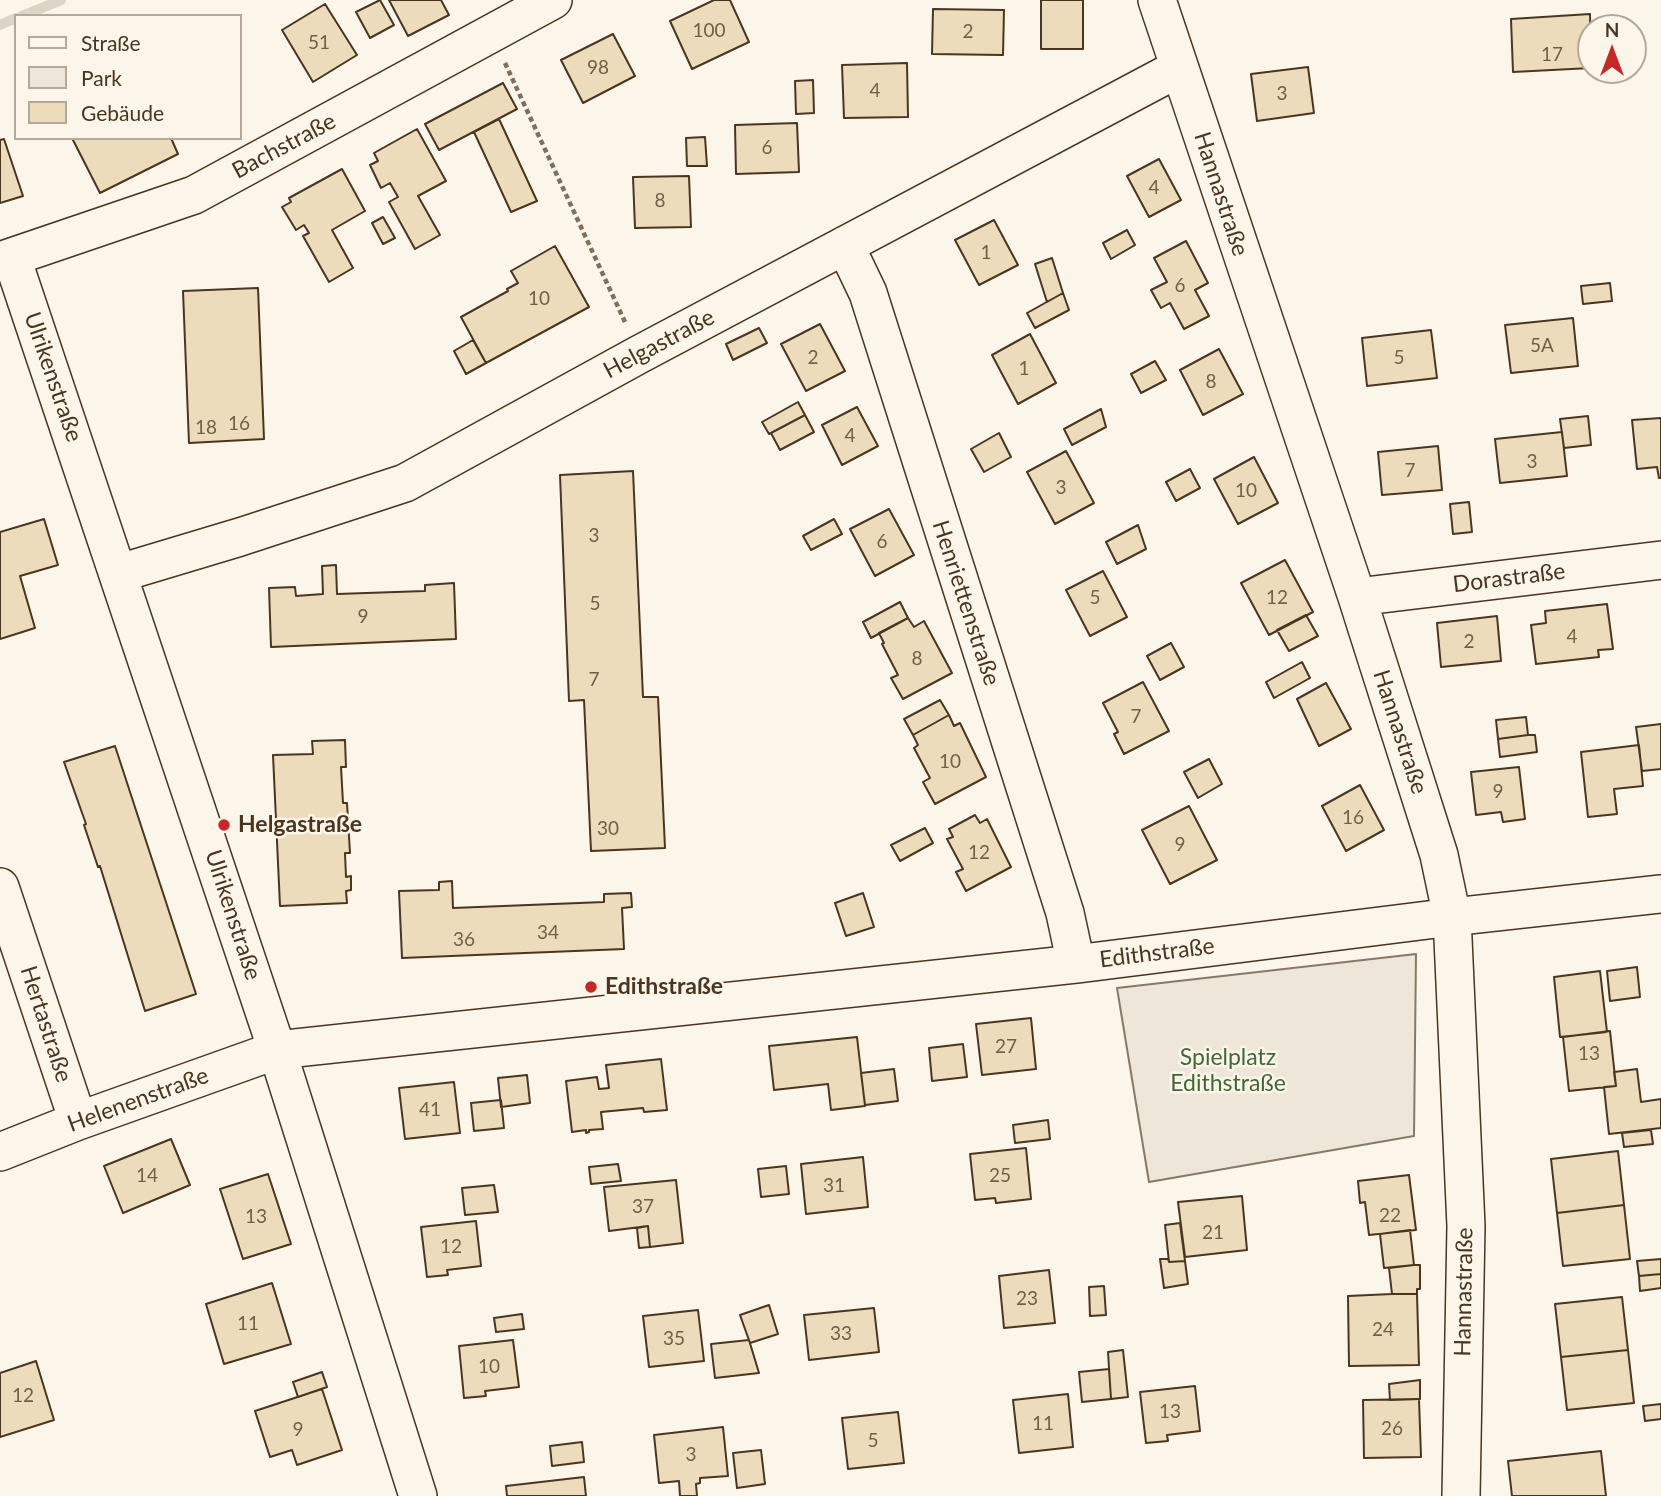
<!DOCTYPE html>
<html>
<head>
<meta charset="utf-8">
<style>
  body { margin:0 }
  #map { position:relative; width:1661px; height:1496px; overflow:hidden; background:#fbf6e9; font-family:Lato,sans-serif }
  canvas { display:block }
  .legend { position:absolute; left:14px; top:14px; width:228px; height:126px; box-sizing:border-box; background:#fbf6e9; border:2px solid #b4a999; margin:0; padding:9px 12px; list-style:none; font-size:21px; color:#4a3520 }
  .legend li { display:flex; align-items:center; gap:14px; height:35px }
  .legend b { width:35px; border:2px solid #b4a999 }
  .north { position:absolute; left:1577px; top:14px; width:70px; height:70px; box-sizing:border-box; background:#fbf6e9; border:2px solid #b4a999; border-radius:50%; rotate:0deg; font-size:19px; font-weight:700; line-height:28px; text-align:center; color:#4a3520 }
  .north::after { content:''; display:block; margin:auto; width:24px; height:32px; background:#c62828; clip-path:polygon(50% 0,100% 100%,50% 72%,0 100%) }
</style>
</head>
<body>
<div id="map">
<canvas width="1661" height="1496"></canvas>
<ul class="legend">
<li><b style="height:9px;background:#fbf6e9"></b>Straße</li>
<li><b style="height:19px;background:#ede6d9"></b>Park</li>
<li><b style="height:19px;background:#ecdcbc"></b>Gebäude</li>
</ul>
<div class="north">N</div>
</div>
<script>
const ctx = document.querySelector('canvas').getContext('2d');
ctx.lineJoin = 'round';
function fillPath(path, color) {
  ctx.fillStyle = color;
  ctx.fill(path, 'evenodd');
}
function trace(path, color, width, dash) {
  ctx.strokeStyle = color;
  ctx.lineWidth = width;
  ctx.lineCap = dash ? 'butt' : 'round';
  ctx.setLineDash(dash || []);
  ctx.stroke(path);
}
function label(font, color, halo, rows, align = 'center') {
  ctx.font = font + ' Lato,sans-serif';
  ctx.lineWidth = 5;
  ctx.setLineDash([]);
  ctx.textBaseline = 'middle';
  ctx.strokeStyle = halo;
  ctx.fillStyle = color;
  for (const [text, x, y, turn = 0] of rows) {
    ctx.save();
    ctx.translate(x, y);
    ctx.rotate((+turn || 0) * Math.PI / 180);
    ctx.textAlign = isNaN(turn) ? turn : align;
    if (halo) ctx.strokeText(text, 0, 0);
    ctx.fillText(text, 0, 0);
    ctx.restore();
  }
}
const green = new Path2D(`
  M1416,954l-2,182 -265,46 -32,-194z`);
fillPath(green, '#ede6d9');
trace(green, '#887966', 2);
trace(new Path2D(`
  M22,16l39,-16
  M0,25l16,-7`), '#dcd4c6', 10);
const building = new Path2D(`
  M380,0l14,25 -24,13 -14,-26z
  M389,0h52l8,15 -41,21z
  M714,0h16l19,42 -57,27 -22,-48z
  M1041,0h42v49h-42z
  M325,4l32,51 -44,27 -31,-52z
  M933,9l71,1 -1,45 -71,-1z
  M1590,14l1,54 -78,4 -2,-53z
  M613,34l22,42 -52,27 -22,-43z
  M907,63l1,54 -64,1 -2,-53z
  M1308,67l6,46 -57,8 -6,-47z
  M813,80l1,33 -18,1 -1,-33z
  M503,83l14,26 -78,41 -14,-26z
  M499,119l38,82 -26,11 -37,-80z
  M797,123l2,49 -63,2 -1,-49z
  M417,129l29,52 -28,15 22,39 -25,14 -26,-47 9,-5 -8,-14 -9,5 -11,-23 8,-4 -4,-8z
  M705,137l2,29h-20l-1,-28z
  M72,138h99l7,16 -78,39z
  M4,139l19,57 -23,7v-63z
  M1159,159l22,41 -32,17 -22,-41z
  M342,169l23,42 -33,19 21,38 -24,14 -26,-46 6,-3 -5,-8 -8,5 -14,-23 9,-5 -2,-4z
  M689,176l2,51 -56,1 -2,-51z
  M383,217l12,21 -12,6 -11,-21z
  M994,220l24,45 -39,20 -24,-45z
  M1127,230l8,15 -24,14 -8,-16z
  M1186,241l22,42 -13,7 14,26 -25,13 -14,-26 -9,5 -10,-18 16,-8 -13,-24z
  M555,246l34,61 -103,56 -25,-46 47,-26 -1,-2 11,-6 -7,-12z
  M1052,258l11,35 -16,9 -12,-38z
  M1610,283l2,18 -29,3 -2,-18z
  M258,288l6,151 -75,4 -6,-152z
  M1063,293l6,17 -34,18 -8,-15z
  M1573,318l5,48 -67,7 -6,-48z
  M820,324l25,47 -39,20 -25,-47z
  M759,328l8,15 -34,17 -7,-16z
  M1431,330l6,48 -70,8 -5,-48z
  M1030,334l26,49 -38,21 -26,-49z
  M473,340l13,23 -20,11 -12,-23z
  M1219,349l24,45 -40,21 -23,-45z
  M1155,361l11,19 -25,13 -10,-19z
  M798,402l7,13 -36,19 -7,-12z
  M857,407l21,39 -36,19 -20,-40z
  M1101,409l5,18 -34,18 -8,-16z
  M805,415l9,17 -34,18 -9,-17z
  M1588,416l3,29 -27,3 -4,-29z
  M1661,418v60h-2l-2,-11 -20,2 -5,-49z
  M1562,432l5,44 -67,7 -5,-44z
  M999,433l12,24 -27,15 -13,-23z
  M1438,446l4,44 -60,5 -4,-43z
  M1066,451l28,52 -39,21 -28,-52z
  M1254,457l24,46 -40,21 -24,-45z
  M1190,469l10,19 -24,13 -10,-19z
  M633,471l10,226h15l7,151 -74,3 -7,-151 -15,1 -9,-226z
  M1469,502l3,30 -19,2 -3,-30z
  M889,509l25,46 -39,21 -25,-47z
  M44,519l14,46 -38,11 15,52 -35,11v-107z
  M834,519l8,15 -31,16 -8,-14z
  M1138,525l8,24 -29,15 -11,-22z
  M1285,560l28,52 -44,23 -28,-52z
  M336,565l1,29 88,-3v-6l29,-2 2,56 -185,8 -2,-59 26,-1 1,9 27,-2 -1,-28z
  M1103,571l24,46 -37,19 -24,-46z
  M900,602l8,16 -37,20 -8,-16z
  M1607,604l6,45 -15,1 1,7 -63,7 -5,-39 15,-2 -1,-12z
  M1306,615l12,21 -29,15 -12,-21z
  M1497,616l4,45 -60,6 -4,-44z
  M908,618l6,9 10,-6 28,52 -49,26 -12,-21 7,-3 -16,-31 2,-1 -5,-10z
  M1171,643l13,24 -24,13 -13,-24z
  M1302,662l8,16 -36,20 -8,-16z
  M1143,682l26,49 -45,23 -10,-20 4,-2 -15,-29z
  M1326,683l25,46 -32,17 -22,-47z
  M940,700l9,15 -36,20 -9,-16z
  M949,715l5,11 6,-3 26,54 -51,27 -12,-22 7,-4 -16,-30 4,-3 -5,-10z
  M1526,717l2,18 -30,4 -2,-19z
  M1661,724v45l-19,2 -6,-44z
  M1528,735h7l2,17 -37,5 -2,-18z
  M345,740l1,27h-5l2,36h4l3,50h-5l1,24 5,-1v14l-5,1 1,12 -67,3 -7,-151 40,-1 -1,-13z
  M1639,745l4,41 -29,3 3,25 -29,3 -7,-65z
  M115,746l81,248 -51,17 -45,-145 -2,1 -14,-42 2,-1 -22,-62z
  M1209,759l13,25 -24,14 -14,-26z
  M1519,767l6,52 -22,3 -2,-10 -25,3 -5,-43z
  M1360,785l24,45 -38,21 -24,-45z
  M1189,806l28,54 -47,24 -28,-54z
  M975,815l5,8 7,-4 24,48 -45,24 -10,-19 7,-3 -16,-30 6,-2 -4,-8z
  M925,828l8,15 -33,18 -9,-16z
  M452,881l1,27 151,-6v-8l27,-1 1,14 -10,1 2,41 -222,9 -3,-67 40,-1v-8z
  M863,893l11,34 -28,9 -11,-33z
  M1637,967l3,30 -30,4 -3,-30z
  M1600,971l7,61 -47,5 -6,-60z
  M1031,1018l5,51 -54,6 -6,-51z
  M1610,1031l6,55 -47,5 -6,-54z
  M857,1037l8,69 -34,4 -3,-26 -54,6 -5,-44z
  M963,1044l4,33 -35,4 -3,-33z
  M661,1059l6,51 -23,2 -1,-4 -42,4 2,17 -14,1v2l-3,1v-3l-14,2 -6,-51 31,-4 2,12 10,-1 -3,-23z
  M894,1069l4,32 -33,4 -4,-32z
  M1637,1069l4,33 20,-3v29l-52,6 -5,-47 12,-1 -2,-14z
  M527,1075l3,28 -29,4 -3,-29z
  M454,1082l6,51 -55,6 -6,-51z
  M501,1100l3,28 -30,3 -3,-28z
  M1048,1120l2,19 -35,4 -2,-18z
  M1651,1130l2,14 -29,3 -2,-14z
  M171,1139l19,46 -67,28 -19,-47z
  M1026,1148l5,51 -35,4 -1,-5 -20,2 -5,-46z
  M1618,1151l6,54 -67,8 -6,-54z
  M863,1157l5,50 -62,7 -5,-50z
  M618,1164l3,17 -30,3 -2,-17z
  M786,1166l3,28 -28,3 -3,-28z
  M268,1174l23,70 -48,15 -23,-70z
  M1409,1175l7,55 -47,5 -4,-33 -5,1 -2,-22z
  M676,1180l7,63 -33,4 -2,-21 -39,5 -5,-44z
  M494,1185l4,27 -33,3 -3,-27z
  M1242,1196l5,54 -62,7 -7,-55z
  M1624,1205l6,54 -67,7 -6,-53z
  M476,1221l5,45 -34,4 1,5 -21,2 -6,-50z
  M1180,1223l5,38 -16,1 -4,-37z
  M648,1226l2,21 -11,1 -2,-20z
  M1410,1230l4,35 -30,3 -4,-34z
  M1160,1259h8l1,3 16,-1 3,23 -24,4z
  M1661,1259v15l-22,2 -2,-15z
  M1414,1265h6v24h-3v5h-25l-3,-26z
  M1049,1270l6,53 -51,5 -5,-52z
  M1661,1274v14l-21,3 -1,-15z
  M272,1283l19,61 -67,20 -18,-60z
  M1104,1286l2,29 -16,1 -1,-29z
  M1392,1294h25l2,71 -70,1 -1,-70z
  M1622,1297l6,53 -67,7 -6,-53z
  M769,1305l9,29 -28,9 -10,-28z
  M874,1308l5,44 -70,8 -5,-45z
  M698,1310l6,51 -55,6 -6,-51z
  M522,1314l2,15 -28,3 -2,-14z
  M513,1340l6,47 -34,4 1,5 -22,2 -5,-52z
  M749,1340l10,33 -44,5 -4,-34z
  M1123,1350l5,47 -17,2 -3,-47z
  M1628,1350l6,53 -67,7 -6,-53z
  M36,1361l18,59 -54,17v-64z
  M1109,1369l2,30 -29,3 -3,-30z
  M322,1372l5,15 -29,10 -5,-15z
  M1420,1380v19l-30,1 -1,-16z
  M1195,1386l5,45 -33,4 1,6 -22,2 -6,-51z
  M322,1389l20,61 -45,15 -5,-15 -22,7 -15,-46z
  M1068,1394l5,53 -54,6 -6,-53z
  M1419,1399l2,58 -57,1 -1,-58z
  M1661,1404v15l-16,2 -2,-15z
  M898,1412l6,51 -56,6 -6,-51z
  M723,1427l5,49 -28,2v5l-4,1 1,12h-17l-1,-15 -20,2 -5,-48z
  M582,1442l2,20 -32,4 -2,-20z
  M761,1450l4,34 -28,4 -4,-35z
  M1601,1451l5,45h-94l-4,-35z
  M584,1477l2,19h-79l-1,-10z`);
fillPath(building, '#ecdcbc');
trace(building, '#4a3520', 2);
const minor = new Path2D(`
  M1157,0l200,597 82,258 13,62 14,309 -5,270
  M845,245l23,48 197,620 11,51
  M12,258l265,792 141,446
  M0,261l194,-66 359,-195
  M120,573l120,-36 165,-54 235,-129 539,-286
  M1357,597l304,-37
  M0,887l78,234
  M0,1152l78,-31 199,-71 799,-86 376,-47 209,-23`);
trace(minor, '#4a3520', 40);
trace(new Path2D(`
  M505,63l120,259`), '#7f6f5c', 4.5, [5, 3.5]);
trace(minor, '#fbf6e9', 37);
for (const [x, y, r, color] of [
  [224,825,7,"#c62828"],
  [591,987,7,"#c62828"]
]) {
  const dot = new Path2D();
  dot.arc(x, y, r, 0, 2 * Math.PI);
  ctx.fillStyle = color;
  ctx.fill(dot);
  trace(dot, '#fbf6e9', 2.5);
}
label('19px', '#725f47', null, [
  ["100",709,31],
  ["2",968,32],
  ["51",319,43],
  ["17",1552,55],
  ["98",598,68],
  ["4",875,91],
  ["3",1282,94],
  ["6",767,148],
  ["4",1154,188],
  ["8",660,201],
  ["1",986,253],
  ["6",1180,286],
  ["10",539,299],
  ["5A",1542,346],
  ["2",813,358],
  ["5",1399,358],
  ["1",1024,369],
  ["8",1211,382],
  ["16",239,424],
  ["18",206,428],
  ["4",850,436],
  ["3",1532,462],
  ["7",1410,471],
  ["3",1061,488],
  ["10",1246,491],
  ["3",594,536],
  ["6",882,542],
  ["5",1095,598],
  ["12",1277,598],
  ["5",595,604],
  ["9",363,617],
  ["4",1572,637],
  ["2",1469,642],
  ["8",917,659],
  ["7",594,680],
  ["7",1136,717],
  ["10",950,762],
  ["9",1498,792],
  ["16",1353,818],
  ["30",608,829],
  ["9",1180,845],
  ["12",979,853],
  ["34",548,933],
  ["36",464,940],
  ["27",1006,1047],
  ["13",1589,1054],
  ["41",430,1110],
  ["14",147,1176],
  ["25",1000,1176],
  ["31",834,1186],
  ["37",643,1207],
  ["22",1390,1216],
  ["13",256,1217],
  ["21",1213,1233],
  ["12",451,1247],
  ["23",1027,1299],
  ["11",248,1324],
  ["24",1383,1330],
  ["33",841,1334],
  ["35",674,1339],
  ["10",489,1367],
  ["12",23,1396],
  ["13",1170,1412],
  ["11",1043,1424],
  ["26",1392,1429],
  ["9",298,1430],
  ["5",873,1441],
  ["3",691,1455]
]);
label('23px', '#4a3520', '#fbf6e9', [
  ["Bachstraße",284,146,-28],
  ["Hannastraße",1221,194,72],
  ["Helgastraße",659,344,-28],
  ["Ulrikenstraße",53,377,71],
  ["Dorastraße",1509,578,-7],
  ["Henriettenstraße",966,603,72],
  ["Hannastraße",1400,732,72],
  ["Ulrikenstraße",233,915,72],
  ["Edithstraße",1157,953,-7],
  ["Hertastraße",46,1024,72],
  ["Helenenstraße",138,1100,-20],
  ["Hannastraße",1464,1292,-89]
]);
label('bold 23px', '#4a3520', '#fbf6e9', [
  ["Helgastraße",238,825],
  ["Edithstraße",605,987]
], 'left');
label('23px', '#436837', '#fbf6e9', [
  ["Spielplatz",1228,1058],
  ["Edithstraße",1228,1084]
]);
</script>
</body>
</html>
